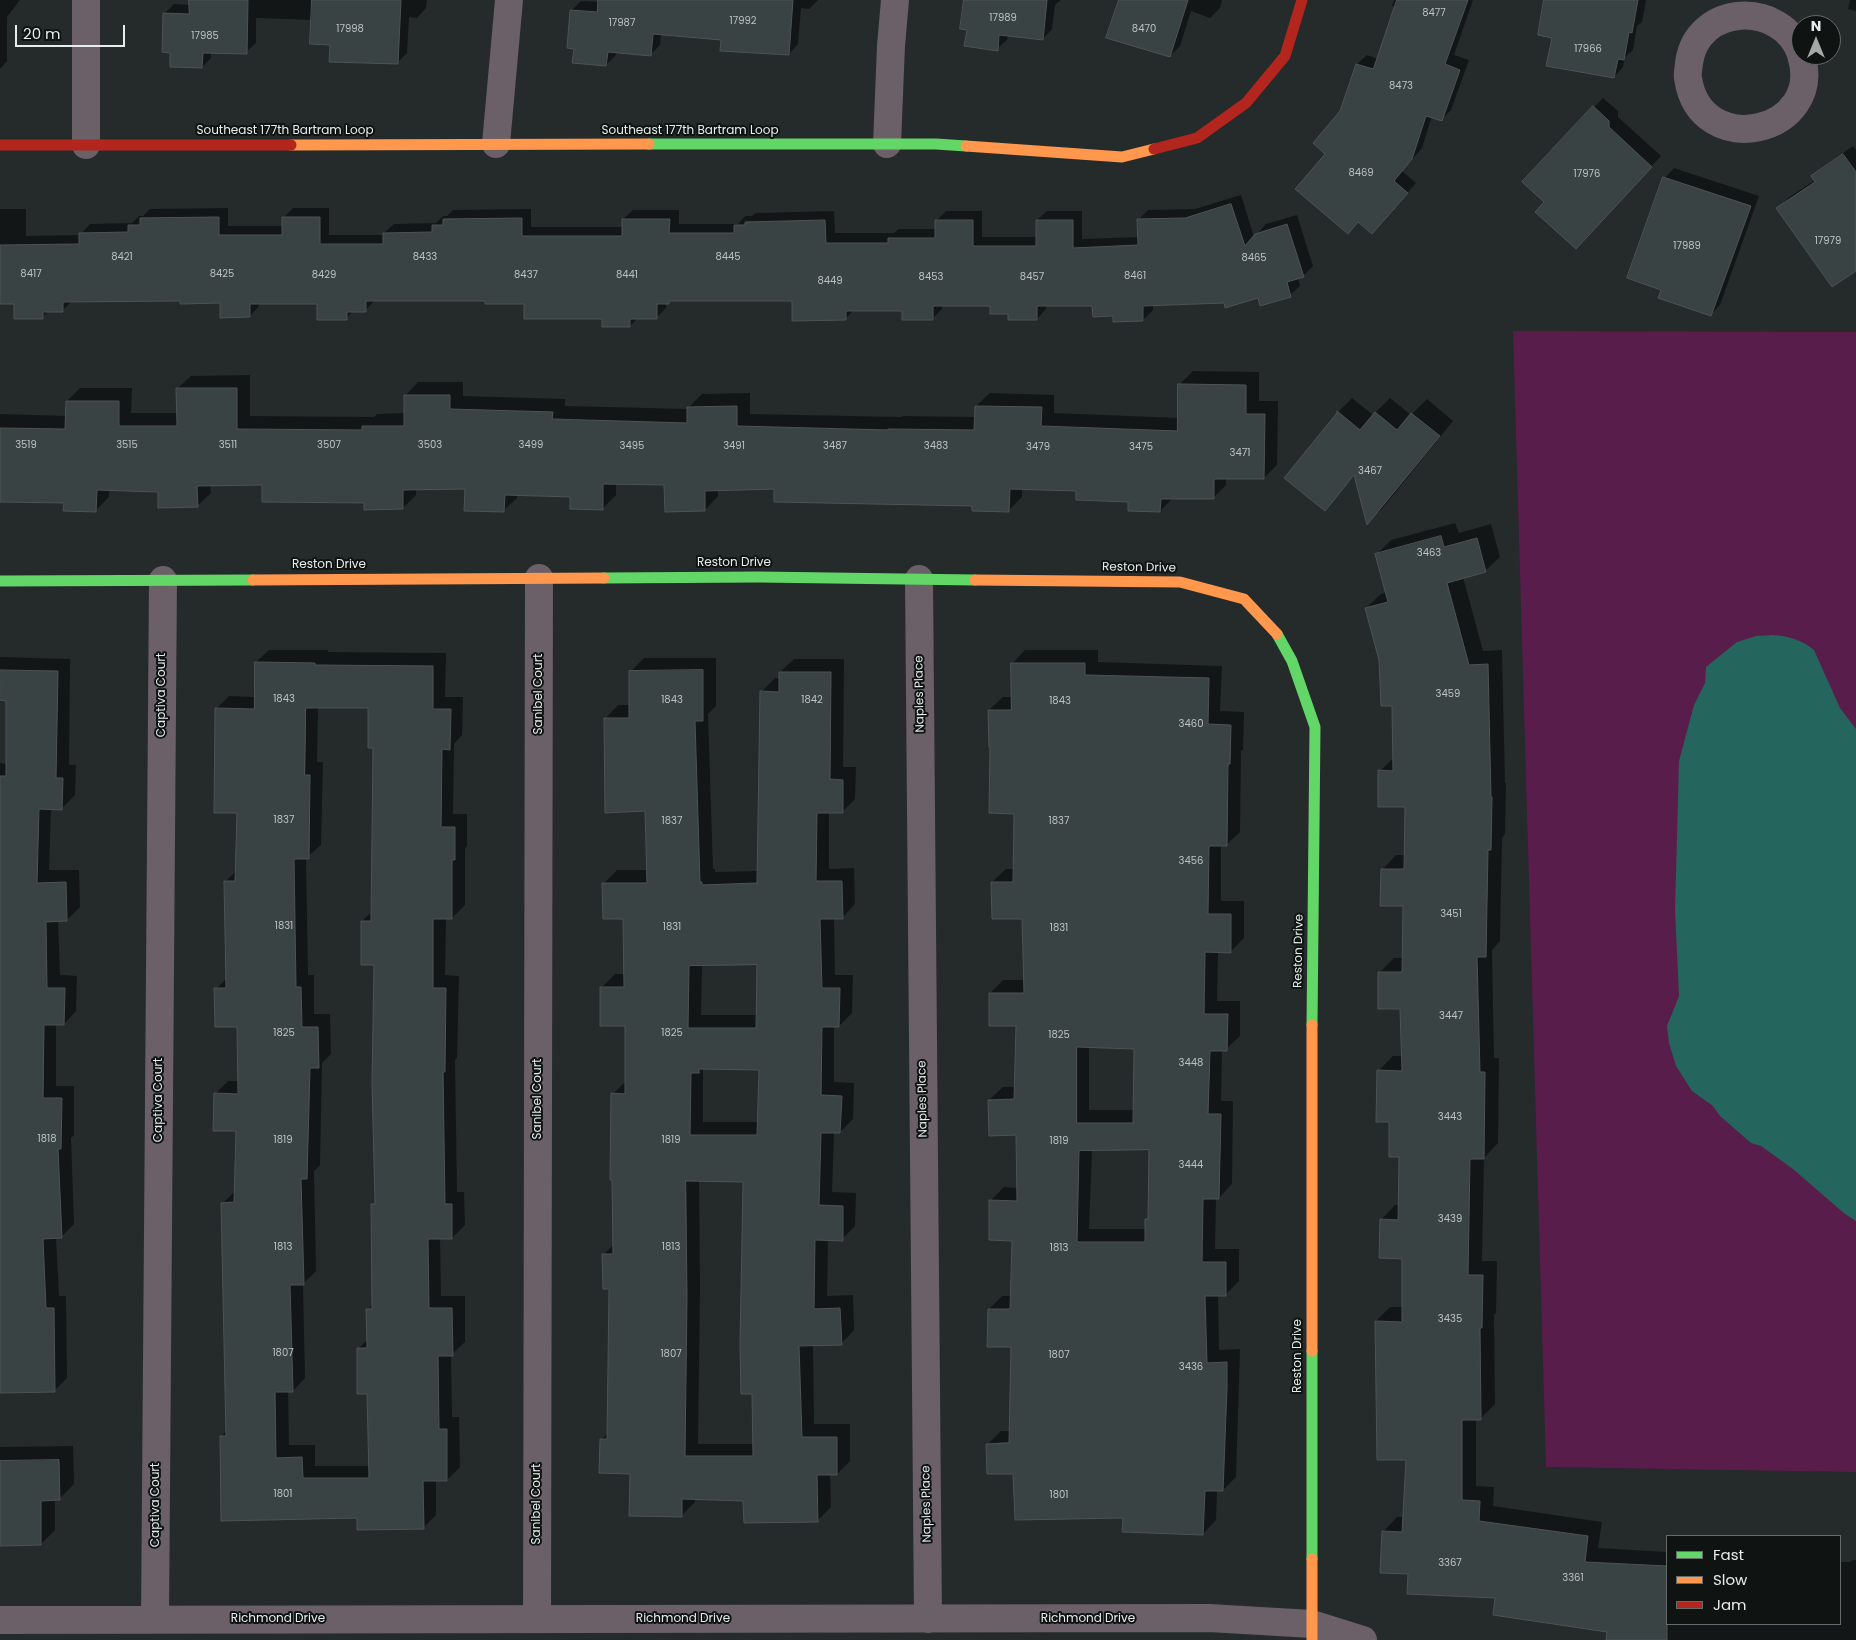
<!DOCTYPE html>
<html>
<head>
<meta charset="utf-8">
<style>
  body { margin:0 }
  #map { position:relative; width:1856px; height:1640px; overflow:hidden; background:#252a2a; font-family:Poppins,sans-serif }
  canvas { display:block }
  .legend { position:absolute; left:1666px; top:1535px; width:175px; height:90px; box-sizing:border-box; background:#0f1413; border:1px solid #656b6a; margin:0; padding:6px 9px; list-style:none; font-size:15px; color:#e6edec }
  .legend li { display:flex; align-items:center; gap:10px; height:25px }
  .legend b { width:25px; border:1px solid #656b6a }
  .north { position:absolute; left:1791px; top:15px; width:50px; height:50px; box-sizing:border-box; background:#0f1413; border:1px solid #656b6a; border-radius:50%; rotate:0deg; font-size:14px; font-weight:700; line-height:20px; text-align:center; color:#e6edec }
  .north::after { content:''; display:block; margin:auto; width:18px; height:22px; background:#a2a9a8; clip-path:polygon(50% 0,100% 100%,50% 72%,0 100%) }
  .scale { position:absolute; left:15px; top:25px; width:110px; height:22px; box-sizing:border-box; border:2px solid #e6edec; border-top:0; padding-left:6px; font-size:15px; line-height:18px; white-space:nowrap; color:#e6edec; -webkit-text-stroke:4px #0f1413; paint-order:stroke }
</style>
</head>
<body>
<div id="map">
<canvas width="1856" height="1640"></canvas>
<ul class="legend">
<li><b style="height:6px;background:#63d668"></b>Fast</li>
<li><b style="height:6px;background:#ff974d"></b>Slow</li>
<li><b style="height:6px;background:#b3261e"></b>Jam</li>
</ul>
<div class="north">N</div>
<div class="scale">20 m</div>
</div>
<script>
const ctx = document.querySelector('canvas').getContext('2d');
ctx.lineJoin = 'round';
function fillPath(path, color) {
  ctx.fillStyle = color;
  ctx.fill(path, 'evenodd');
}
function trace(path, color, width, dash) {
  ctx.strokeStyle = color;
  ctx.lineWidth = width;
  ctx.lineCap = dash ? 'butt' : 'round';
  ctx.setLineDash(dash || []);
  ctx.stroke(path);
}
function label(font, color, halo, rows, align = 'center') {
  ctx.font = font + ' Poppins,sans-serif';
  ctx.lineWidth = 4;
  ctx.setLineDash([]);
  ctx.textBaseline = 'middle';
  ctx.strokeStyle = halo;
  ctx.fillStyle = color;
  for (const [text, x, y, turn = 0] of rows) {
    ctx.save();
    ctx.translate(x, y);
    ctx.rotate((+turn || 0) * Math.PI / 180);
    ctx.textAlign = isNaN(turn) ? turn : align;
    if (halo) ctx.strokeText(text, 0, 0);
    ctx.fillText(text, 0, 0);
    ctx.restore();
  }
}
fillPath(new Path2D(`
  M1513,331l343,1v1140l-310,-5z`), '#581d4b');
fillPath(new Path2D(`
  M1773,635c15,1 29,5 41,15l26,58 16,21v492l-11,-7 -52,-45 -32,-23 -10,-3 -31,-27 -7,-10 -21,-15 -16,-25 -7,-23 -2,-17 12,-30 -4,-86 4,-149 15,-56 11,-22 1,-16 31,-25 19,-6z`), '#24655e');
fillPath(new Path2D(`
  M0,0h20l-13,17v44l-7,8z
  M191,0h236l-1,8 -9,10 -8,-1 -2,36 -10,10 -65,-19 -19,-24 -57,-2v25l-10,9h-35v6l-9,9 -31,-16 -7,-37 10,-10 17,1z
  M600,0h218l-9,9 -8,-1 -3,36 -9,10 -67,-15 -61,-5 -1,11 -9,9 -35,-3v4l-10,10 -31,-17 -3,-38 9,-9 18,1z
  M965,0h96l-6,5 -3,24 -9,10 -35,-4 -1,5 -10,9 -29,-20z
  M1120,0h102l-2,8 -10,10 -19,-7 -11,35 -10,10z
  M1394,0h79l-19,55 15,5 -18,50 -10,10 -9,-4 -10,32 -20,23 14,12 -35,40 -54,-69 30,-90 10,-9 11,4 18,-52 -4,-1z
  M1546,0h100l-4,22 -5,4 -4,24 -8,7 -2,10 -9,10 -61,-40z
  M1850,0h6v11l-8,-2z
  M1603,98l15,13v6l43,39 -76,82 -39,-36 48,-95z
  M1853,146l3,4v119l-78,-61 10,-10 27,-18 -2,-3 10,-10z
  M1674,168l85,28 -39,109 -10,10 -47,-26 2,-111z
  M1241,195l13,42 12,-13 31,-9 16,51 -10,10 -5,2 2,8 -10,9 -31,2 -34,5 -72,2v6l-10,10 -29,-5 -20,-10h-48v4l-9,10 -28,-6 -18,-9h-49v5l-10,10 -28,-9h-50l-9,9 -52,-19h-121l-4,3h-2v5l-10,10h-18l-8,8 -27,-9 -78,-14 -39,-3h-111l-10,11h-12l-7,8 -28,-16h-59v3l-9,10 -28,-14 -41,-3 -108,1 -11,11h-13l-7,6 -27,-14h-15v-94h26v27l54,-1 10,-11 42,-1 7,-7h4l7,-7 78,-1v18h55v-8l10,-10h36v27h55v-2l10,-9 42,-1 7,-7h4l6,-6 78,-1v18h92v-8l10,-9h46v14h59l7,-8h7l4,-3 78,-2 1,22h59l5,-4h38v-9l9,-9h36v26h55v-17l10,-9h35v28l57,-2 -1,-17 10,-10 47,-1z
  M1193,371l66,1v29h19l-1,64 -13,13h-38v7l-13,13h-40l-13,13 -30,-10 -53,-11 -55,-2v9l-13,13 -36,-5 -198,-17 -57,1v7l-13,14 -39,-26 -50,-1v12l-14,14 -31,-13 -54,-2v4l-14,13 -37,-23 -50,1v6l-13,13 -140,-24h-53l1,9 -14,13 -37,-15 -51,-2v8l-13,13 -31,-8 -65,-2v-86l67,2v-15l13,-13h52l-1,25h47l-1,-24 14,-13 59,-1v41l124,1 3,-3 28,-1v-17l13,-14h45v14l102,3v7l124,3v-2l13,-13 48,-1v21l151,3 2,-1 73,1v-11l14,-13 64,2v18l125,5v-33z
  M1352,398l21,17 17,-17 21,17 16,-16 26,22 -71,88 -14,13 -13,-47 -30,34 13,-97z
  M1455,523l4,10 32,-9 9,33 -15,14 -22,6 20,74 19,-1 3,133h1l-1,51 -3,4 -2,103 -8,9 2,108h5l-1,85 -14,15 -2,103h15l-1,52 -2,2 1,89 -15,15h-4v67l18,1 -1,19 109,16 -4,26 69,4v72h173v-62h10l3,-2h3v80h-248v-10l-199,-57 -26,-41 14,-15h7l3,-59 -29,-100h-3l1,-37 14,-14h13l1,-50 -23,-37 14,-15h5v-49l-22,-85 15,-15h10l-2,-48 -22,-35 15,-15h9l1,-53 -22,-35 14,-15h9l2,-50 -27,-34 14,-14 -1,-52 -27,-97 15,-14 6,-2 -10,-38 14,-14z
  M269,650h59v2l118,1 -1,44h18l-1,38 -8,9 -1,70h14v32l-2,3v56l-13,13h-6l-1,57 14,1 -2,82 -2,2 2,132h7l1,33 -13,13h-12l1,58h24v46l-14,13 1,62h7l1,50 -13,13h-11v35l-13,13 -65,-12 -137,-79 6,-7 -4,-227 13,-13 1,-60 -22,-36 13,-13h11l-1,-56 -22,-36 11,-11 -2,-96 12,-12 1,-58 -22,-103 13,-13 26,1 1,-35zM318,707h51l6,40 -2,164 -11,10 14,43v237l-4,4 1,99 -5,6v29l-9,9 10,44 1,74h-55v-21h-26l-1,-54h5l12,-13 -2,-94 13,-13 -2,-100 6,-6 2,-102 9,-9 -1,-40h-16v-39h-6l-2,-117 15,-13 2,-83h-6z
  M1025,650h73v12l124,4 -2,45 24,1 -1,38 -2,1 -1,81 -14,13h-5v56h23v37l-14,14h-12l-1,49h23v35l-14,13h-4l-1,52h12l-1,83 -13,14h-3l-1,51h24v32l-14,14 -7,-1 1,56 21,-1 -4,128 -13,13h-6l-1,30 -13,14 -79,-17 -109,-45 -28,-27 14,-14h9l3,-85 -24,-37 13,-13h10l1,-57 -23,-38 14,-14 14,1 -1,-54 -28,-34 14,-13h13l1,-62 -27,-32 13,-13h22l-2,-63 -31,-35 14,-13h9v-56l-24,-67 -2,-36 14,-13h9v-33zM1089,1046l47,2 -1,62h-46zM1150,1148l-1,68 -3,4v9h-57l3,-79zM999,1442h16l-16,3z
  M0,657l70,2 -1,106h7l-1,30 -13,13h-11l-2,62h30l1,37 -13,13h-9l2,55 17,1 -1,35 -12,13h-8v62h18v49l-3,3 3,86 -13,13h-5l3,59h7l1,82 -13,13 -54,1v-629l7,1 1,-65h-8z
  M644,658h72v48l-8,8 5,155h2v3l43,-1 3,-179 14,-14 5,1v-7l14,-13h50l-1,108h13l-1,32 -13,13h-13v57l25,-1 1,36 -13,14h-8l1,57h18l-1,38 -13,13h-5v56l20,1 -1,36 -13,13h-6l-2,60 24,1 -1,33 -13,13h-14l-1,57 26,-1 1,35 -13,14h-28l1,80h36v37l-13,13h-7l1,33 -14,14 -72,-21 -50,-2v4l-14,14 -50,-44 -30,-32 7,-7 3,-145 -8,-33 11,-11 -1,-150 13,-13v-56l-24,-38 13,-13h10l-1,-56 -21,-34 14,-14h31l-2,-60 -41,-91 13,-14h12v-33zM758,963l-1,52h-56l1,-51zM703,1068l57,1 -2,53h-55zM699,1180l45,1 10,263h-56l2,-158z
  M73,1446l1,38 -15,15h-4v31l-14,14h-41v-97z`), '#0007');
const building = new Path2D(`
  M189,0h59l-1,54 -44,-1 -1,15 -32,-1v-14l-8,-1 1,-39 26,1z
  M312,0h89l-3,64 -69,-2 1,-17 -20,-1z
  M598,0h195l-4,55 -69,-4 1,-11 -68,-6 -2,22 -43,-4 -2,14 -34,-3 2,-14 -7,-1 3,-38 27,2z
  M964,0h83l-4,40 -44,-5 -1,16 -34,-5 3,-16 -7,-1z
  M1119,0h69l-18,57 -64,-19z
  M1397,0h71l-23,64 15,6 -18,51 -16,-5 -14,43 -18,22 14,12 -36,41 -14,-12 -10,12 -53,-45 30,-35 -12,-11 27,-32 16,-47 17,5z
  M1544,0h94l-6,33 -3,-1 -5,28 -6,-1 -4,19 -68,-12 6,-28 -14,-3z
  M1593,106l16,15v6l43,40 -76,82 -41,-37 9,-10 -22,-20z
  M1843,154l13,18v99l-24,16 -56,-79 39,-26 -4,-6z
  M1663,177l88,29 -40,110 -53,-18 3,-8 -34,-12z
  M1231,204l14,42 10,-12 32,-10 17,53 -17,5 4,15 -31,9 -2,-8 -33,10 -1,-5 -81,3v15l-30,1v-6l-20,1 -1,-11h-55v14h-29v-6h-18v-8h-57v14h-31v-9h-56v9l-54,1v-20h-123v3h-12v15h-27v8h-28v-8h-78v-15h-39v-3h-119v11h-19v8h-30v-16h-67v13l-30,1v-15l-40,1v-3l-117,1v10h-20v7h-29v-15h-14v-59l79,-1v-11l49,-1v-7h12v-7l79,-1v18h63v-18h38v27h63v-11l49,-1v-7h11v-6l79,-1v18h100v-17h48l-1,14h65v-8h11v-3l80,-2 1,23h62v-5h47v-18h38v26h63v-26h37v28l65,-3 -1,-26 48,-1z
  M1178,384l68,1v29h19l-1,65h-50v20h-53l-1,13 -32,-1v-9l-52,-2v-9l-66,-2 -1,23 -37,-1v-5l-198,-4v-13l-69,2v20l-40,1 -1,-27 -61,-1v26l-33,-1v-12l-65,-2 -1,17 -40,-1 1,-22 -62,1v19l-39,1v-7l-102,-1v-17l-65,1 1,21 -40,1v-16l-61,-2 -1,22 -33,-1 1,-8 -64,-1v-74l65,1 1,-28h53v25h58l-1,-38h61v41l125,1v-4h42v-31h46v14l103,3 -1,7 135,4v-16l50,-1v20l151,4v-1l86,1 1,-24 67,1 -1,19 136,5z
  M1337,411l23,19 15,-18 22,18 14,-17 29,23 -73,89 -13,-50 -29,36 -41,-33 53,-65z
  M1441,536l3,11 33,-9 9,34 -39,11 22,82 19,-1 3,133h1l-1,53h-3l-2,107h-9l3,115h5l-1,87h-14l-2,116h15l-1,53h-2l1,92h-19v80l18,1 -1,20 109,15 -3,26 82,4v74h-61l1,-8 -114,-17 2,-17 -88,-4 1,-20 -28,-1 2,-42 20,1 4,-72h-29l-2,-139 27,1v-63l-23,-1 1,-39 18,1 1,-63h-10v-35h-13l1,-52 25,1 -2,-62h-22v-37h24l1,-66h-23l1,-37h23l1,-62h-27v-37l15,1 -1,-65h-11l-2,-46 -14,-52 23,-6 -13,-48z
  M255,662l60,1v2l118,1v43h18l-1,41 -8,-1 -1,78h14v33h-3v59h-19v69h13l-1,84h-2l2,132h7v35h-24l1,69h23l1,48h-15l1,73h8v52h-24l1,48 -67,1v-12l-136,3 -1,-85h6l-5,-233 13,-1 2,-71h-23l1,-38 24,1 -1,-67h-22l-1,-39h12l-2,-107h11l2,-68h-23l1,-105 39,1zM306,708h62v40h5l-2,173h-10v44h13l-2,118 3,121h-4l1,105h-6l1,39h-10v46h10l2,84h-66l-1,-21 -26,1 -1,-66h18l-3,-107h14l-3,-106h6l3,-111h9l-1,-41h-16l-1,-40h-5l-2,-128h15l1,-84h-5z
  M1011,663h74v12l124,3 -1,46 23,1 -1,39h-2l-1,82h-18l-1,68h23v39l-26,-1 -1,62h24l-1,37h-17l-2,63h13l-2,85h-16l-1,63h24v34h-21l2,67 20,-1v26l-4,103h-18l-2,44 -81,-3 1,-14 -108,2 -2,-46h-26l-1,-30 23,-1 2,-96h-24l1,-38h22l2,-68 -23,-1v-40l28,1 -1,-66 -27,1 -1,-36 26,-1 2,-73h-27v-33h35l-2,-74h-30l-1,-37h22l1,-68 -25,-1 1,-66h-1l-1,-37h23zM1077,1047l57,2 -1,74h-56zM1149,1150l-1,69h-3v23h-68l2,-91z
  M0,670l58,1 -2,107h7l-1,32 -23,-1 -2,74 29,-1 1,39 -21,1 1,66h18l-1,37h-20l-1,73h19l-1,51h-3l4,89 -19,1 3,69h8l1,84 -55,1v-617h6v-75l-6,-1z
  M703,670v51h-8l5,161h2v3l55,-2 3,-192 19,1v-20h52l-1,107 13,1v33h-26l-1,68h26l1,38h-23l2,69h18l-1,39h-17l-1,68 21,1 -2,37h-19l-2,72 24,1v35l-28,-1 -1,69 26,-1 2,37 -43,1 3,91h35v38h-20l1,47 -74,1 -1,-22 -61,-2v18l-53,-1 1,-42 -31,-1 1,-34h7l2,-150h-6l-1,-35h11l-1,-74h-2l1,-87 14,1v-68h-25v-39h24l-1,-68h-20l-1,-36h45l-2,-72 -40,2 -1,-95h25v-47zM757,965l-1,63h-68l1,-62zM699,1069l60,1 -2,65h-67l1,-62h8zM686,1181l57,1 -3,163 1,49h11l1,62h-68l2,-158z
  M59,1460l1,40 -19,1v44l-41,1v-85z`);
fillPath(building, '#394343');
trace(building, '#4e5353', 1);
trace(new Path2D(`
  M1801,54c-19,-54 -104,-51 -112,9 0,4 -2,10 -1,15 12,84 138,55 113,-23
  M496,144l13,-144
  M887,144l4,-98 4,-46
  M86,145v-145
  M919,579l9,1040
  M155,1619l8,-1039
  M537,1619l2,-1041
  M0,1620l1209,-2 103,6 51,16`), '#6b5f68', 28);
trace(new Path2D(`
  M649,144h287l30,2
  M604,578l155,-1 216,3
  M0,581l253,-1
  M1277,634l15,27 23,66 -3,298
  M1312,1351v208`), '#63d668', 11);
trace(new Path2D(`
  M291,145l358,-1
  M966,146l156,11 32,-8
  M253,580l351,-2
  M975,580l205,2 64,17 33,35
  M1312,1351v-326
  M1312,1559v81`), '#ff974d', 11);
trace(new Path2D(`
  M0,145h291
  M1154,149l43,-11 49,-35 39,-47 17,-56`), '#b3261e', 11);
label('10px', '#bbc2c2', null, [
  ["8477",1434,13],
  ["17989",1003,18],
  ["17992",743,21],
  ["17987",622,23],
  ["17998",350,29],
  ["8470",1144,29],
  ["17985",205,36],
  ["17966",1588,49],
  ["8473",1401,86],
  ["8469",1361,173],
  ["17976",1587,174],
  ["17979",1828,241],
  ["17989",1687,246],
  ["8421",122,257],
  ["8433",425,257],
  ["8445",728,257],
  ["8465",1254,258],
  ["8417",31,274],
  ["8425",222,274],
  ["8429",324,275],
  ["8437",526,275],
  ["8441",627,275],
  ["8461",1135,276],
  ["8453",931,277],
  ["8457",1032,277],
  ["8449",830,281],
  ["3519",26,445],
  ["3515",127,445],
  ["3511",228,445],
  ["3507",329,445],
  ["3503",430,445],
  ["3499",531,445],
  ["3495",632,446],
  ["3491",734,446],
  ["3487",835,446],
  ["3483",936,446],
  ["3479",1038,447],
  ["3475",1141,447],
  ["3471",1240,453],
  ["3467",1370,471],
  ["3463",1429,553],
  ["3459",1448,694],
  ["1843",284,699],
  ["1843",672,700],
  ["1842",812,700],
  ["1843",1060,701],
  ["3460",1191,724],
  ["1837",284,820],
  ["1837",672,821],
  ["1837",1059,821],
  ["3456",1191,861],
  ["3451",1451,914],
  ["1831",284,926],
  ["1831",672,927],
  ["1831",1059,928],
  ["3447",1451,1016],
  ["1825",284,1033],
  ["1825",672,1033],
  ["1825",1059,1035],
  ["3448",1191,1063],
  ["3443",1450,1117],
  ["1818",47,1139],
  ["1819",283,1140],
  ["1819",671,1140],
  ["1819",1059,1141],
  ["3444",1191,1165],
  ["3439",1450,1219],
  ["1813",283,1247],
  ["1813",671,1247],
  ["1813",1059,1248],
  ["3435",1450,1319],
  ["1807",283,1353],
  ["1807",671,1354],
  ["1807",1059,1355],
  ["3436",1191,1367],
  ["1801",283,1494],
  ["1801",1059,1495],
  ["3367",1450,1563],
  ["3361",1573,1578]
]);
label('12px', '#e6edec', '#0f1413', [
  ["Southeast 177th Bartram Loop",285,131],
  ["Southeast 177th Bartram Loop",690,131],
  ["Reston Drive",734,563],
  ["Reston Drive",329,565],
  ["Reston Drive",1139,568,1],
  ["Sanibel Court",539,694,-90],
  ["Naples Place",920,694,-91],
  ["Captiva Court",162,695,-90],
  ["Reston Drive",1299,951,-89],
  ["Sanibel Court",538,1099,-90],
  ["Naples Place",923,1099,-91],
  ["Captiva Court",159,1100,-90],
  ["Reston Drive",1298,1356,-90],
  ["Sanibel Court",537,1504,-90],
  ["Naples Place",927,1504,-91],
  ["Captiva Court",156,1505,-90],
  ["Richmond Drive",278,1619],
  ["Richmond Drive",683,1619],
  ["Richmond Drive",1088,1619]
]);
</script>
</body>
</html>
